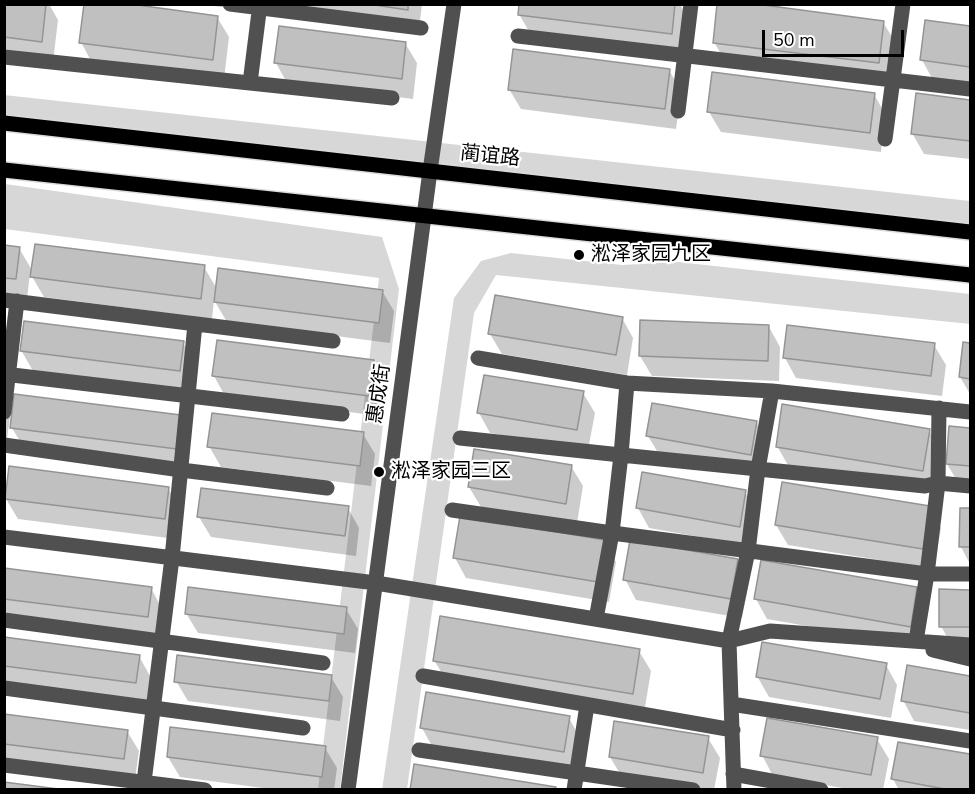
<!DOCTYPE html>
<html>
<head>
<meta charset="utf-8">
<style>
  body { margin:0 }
  #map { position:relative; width:975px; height:794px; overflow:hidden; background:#fff; font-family:"Nunito Sans",sans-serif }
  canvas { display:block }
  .frame { position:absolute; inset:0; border:6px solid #000; pointer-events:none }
  .scale { position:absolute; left:762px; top:30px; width:142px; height:27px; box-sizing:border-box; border:3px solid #000; border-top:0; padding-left:8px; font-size:18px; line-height:21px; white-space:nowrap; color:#000; -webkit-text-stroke:4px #fff; paint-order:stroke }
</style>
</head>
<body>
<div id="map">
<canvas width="975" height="794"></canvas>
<div class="frame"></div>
<div class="scale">50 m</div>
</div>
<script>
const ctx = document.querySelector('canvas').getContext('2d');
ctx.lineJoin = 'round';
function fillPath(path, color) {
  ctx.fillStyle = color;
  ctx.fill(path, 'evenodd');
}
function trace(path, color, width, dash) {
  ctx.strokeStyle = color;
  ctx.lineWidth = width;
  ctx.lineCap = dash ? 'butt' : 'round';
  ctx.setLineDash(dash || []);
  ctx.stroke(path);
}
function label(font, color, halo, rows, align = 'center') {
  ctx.font = font + ' "Nunito Sans","Noto Sans SC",sans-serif';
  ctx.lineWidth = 4.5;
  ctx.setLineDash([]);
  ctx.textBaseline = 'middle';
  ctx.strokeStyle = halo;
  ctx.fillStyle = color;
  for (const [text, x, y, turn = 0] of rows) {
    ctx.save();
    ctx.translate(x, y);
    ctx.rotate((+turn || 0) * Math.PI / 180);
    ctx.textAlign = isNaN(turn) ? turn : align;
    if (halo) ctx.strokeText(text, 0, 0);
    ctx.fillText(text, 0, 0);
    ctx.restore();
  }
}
fillPath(new Path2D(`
  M4,95l966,106v39l-965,-114z
  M5,184l377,53 17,52 -59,500h-22l61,-511 -374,-49z
  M511,253l111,12 56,-3 292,32v30l-474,-49 -22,38 -67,476 -25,1 72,-492 27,-37z`), '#d7d7d7');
fillPath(new Path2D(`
  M4,4h45l9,16 -5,42 -49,-6z
  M198,4h32l-1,4z
  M288,4h134l-3,25z
  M520,4h160l7,14 -4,36 -152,-19 -12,-21z
  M217,17l12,20 -5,42 -132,-16 -11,-21z
  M883,22l12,20 -5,41 -164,-20 -12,-21z
  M927,22l43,5v58l-37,-5 -11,-20z
  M405,43l12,20 -4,36 -126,-16 -11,-20z
  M669,70l12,21 -5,38 -155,-20 -12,-20z
  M874,94l11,20 -4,38 -160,-20 -12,-20z
  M917,95l53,7v57l-46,-5 -12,-21z
  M4,246l15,2 14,24 171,-5 13,22 165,2 12,20 -4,32 -163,-21 -13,-22 -2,19 -168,-22 -14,-24 -3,26 -23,-3z
  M622,318l11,20 -6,37 -125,-21 -12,-20z
  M769,327l11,20 -1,34 -127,-5 -12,-20z
  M183,343l11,20 -3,28 -158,-20 -12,-21z
  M964,344h6v50l-10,-17z
  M934,345l12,20 -4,31 -146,-18 -11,-20z
  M373,362l11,20 -4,34 -155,-20 -11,-20z
  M583,393l12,20 -7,37 -98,-17 -11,-20z
  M4,407l6,9 -4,31h-2z
  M180,416l8,53 -164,-21 -12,-20z
  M756,422l12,20 -6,32 -102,-18 -12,-20z
  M951,427l19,2v56l-11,-1 -12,-20z
  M929,430l12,21 -7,39 -145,-23 -12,-21z
  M363,434l12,20 -4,32 -150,-19 -12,-21z
  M571,466l12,20 -6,37 -96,-16 -12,-20z
  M168,488l11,20 -3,31 -158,-20 -12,-20z
  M745,492l12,20 -6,34 -102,-18 -11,-20z
  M348,508l11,20 -3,28 -145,-19 -12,-20z
  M929,508l12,20 -7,41 -146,-24 -12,-20z
  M961,510h9v54l-9,-17z
  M604,542l12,20 -7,40 -143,-24 -11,-20z
  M738,561l11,20 -7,37 -106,-18 -11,-21z
  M4,570l147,18 11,21 -3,27 -149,-18 -6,-10z
  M916,588l12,21 -6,37 -155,-27 -11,-20z
  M941,591h29v56l-18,-1 -11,-20z
  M346,609l12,20 -3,24 -157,-20 -12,-20z
  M4,639l135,17 11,20 -3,26 -143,-18z
  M639,651l12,20 -7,42 -198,-33 -12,-20z
  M886,665l11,20 -6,33 -122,-21 -12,-21z
  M908,667l62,11v52l-56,-9 -11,-21z
  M331,677l12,20 -3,24 -152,-20 -12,-20z
  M4,716l123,15 12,20 -4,28 -131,-17z
  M569,718l11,20 -5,34 -142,-24 -11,-20z
  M708,738l12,20 -6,32h-16l-76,-13 -12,-20z
  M877,739l12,20 -6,31h-29l-81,-14 -11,-21z
  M899,743l71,13v34h-71l-6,-11z
  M325,748l12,20 -3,22h-56l-98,-13 -12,-20z`), '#0003');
const building = new Path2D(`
  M4,4h42l-4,38 -38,-5z
  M84,4h46l88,12 -5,44 -134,-17z
  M368,4h40v6z
  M519,4h156l-3,30 -154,-19z
  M717,4h39l128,17 -5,42 -166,-20z
  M925,20l45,6v41l-50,-7z
  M279,26l127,16 -4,37 -128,-16z
  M513,49l157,20 -5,40 -157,-19z
  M712,72l163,21 -5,40 -163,-21z
  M916,93l54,7v41l-59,-7z
  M35,244l170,21 -4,34 -171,-22z
  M4,245l16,2 -4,32 -12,-1z
  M218,268l165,22 -4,33 -165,-21z
  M495,295l128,22 -7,38 -128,-21z
  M640,320l129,5 -1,36 -129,-5z
  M24,321l160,20 -4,30 -160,-20z
  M787,325l148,18 -4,33 -148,-18z
  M217,340l157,20 -5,36 -157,-20z
  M963,342l7,1v36l-11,-2z
  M484,375l100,16 -7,39 -100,-17z
  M14,394l167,21 -4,34 -167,-21z
  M652,403l105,18 -6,34 -105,-19z
  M782,404l148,25 -7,42 -147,-24z
  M212,413l152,19 -4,34 -153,-19z
  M949,426l21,2v38l-24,-2z
  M474,449l98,16 -6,39 -98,-17z
  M9,466l160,21 -4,32 -160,-20z
  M642,472l104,18 -6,37 -104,-19z
  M782,482l148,24 -7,43 -148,-24z
  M201,488l148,18 -4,30 -148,-19z
  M960,508h10v39h-11z
  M460,516l145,24 -7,42 -145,-24z
  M630,540l108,19 -7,40 -108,-19z
  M761,560l156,27 -6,40 -157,-28z
  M4,568l148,19 -4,30 -144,-18z
  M188,587l159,20 -3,27 -159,-20z
  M939,589l31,1v37h-31z
  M440,616l200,33 -7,45 -200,-33z
  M4,637l136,18 -4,28 -132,-17z
  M762,642l125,21 -7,36 -124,-22z
  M177,655l155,20 -3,26 -155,-19z
  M907,665l63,11v37l-69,-12z
  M426,692l144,24 -6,36 -144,-24z
  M4,714l124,16 -4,29 -120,-15z
  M767,718l111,19 -7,38 -111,-19z
  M614,721l95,15 -6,37 -94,-16z
  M170,727l156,19 -4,31 -155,-20z
  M898,742l72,12v36h-20l-59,-11z
  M414,764l142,23 -1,3h-145z
  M4,782l62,8h-62z`);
fillPath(building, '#c0c0c0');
trace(building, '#949494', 1.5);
const major = new Path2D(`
  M4,123l966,109
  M4,170l966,105`);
trace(major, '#dbdbdb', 18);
trace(new Path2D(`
  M230,4l191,24
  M518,36l452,53
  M4,57l388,41
  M250,83l10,-79
  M678,111l13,-107
  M885,139l18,-135
  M4,300l329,41
  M478,358l149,25 145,8 198,21
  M4,374l338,40
  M772,391l-14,78 -10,82 -19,90 41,-10 200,14
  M4,412l13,-111
  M460,438l161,17 304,31 13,-3 32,3
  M4,445l177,25 146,18
  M452,510l160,23 315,41h43
  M4,537l372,46 353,58 5,149
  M596,619l16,-86 9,-78 6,-72
  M4,620l319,43
  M916,641l11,-67 11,-91 1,-75
  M933,650l37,9
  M423,676l310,54
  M4,688l299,40
  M731,704l239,37
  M419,750l274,40
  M4,765l201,25
  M733,774l88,16
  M143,790l29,-232 23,-234
  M348,790l82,-619 24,-167
  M574,790l13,-85`), '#505050', 15);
trace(major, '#000', 15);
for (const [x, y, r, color] of [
  [579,255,6,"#000"],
  [379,472,6,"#000"]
]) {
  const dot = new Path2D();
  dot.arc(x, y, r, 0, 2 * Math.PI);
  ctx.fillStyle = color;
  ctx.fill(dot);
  trace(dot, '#fff', 2);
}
label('20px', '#000', '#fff', [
  ["蔺谊路",490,157,6],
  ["惠成街",380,394,-82]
]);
label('20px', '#000', '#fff', [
  ["淞泽家园九区",591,255],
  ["淞泽家园三区",391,472]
], 'left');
</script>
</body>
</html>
